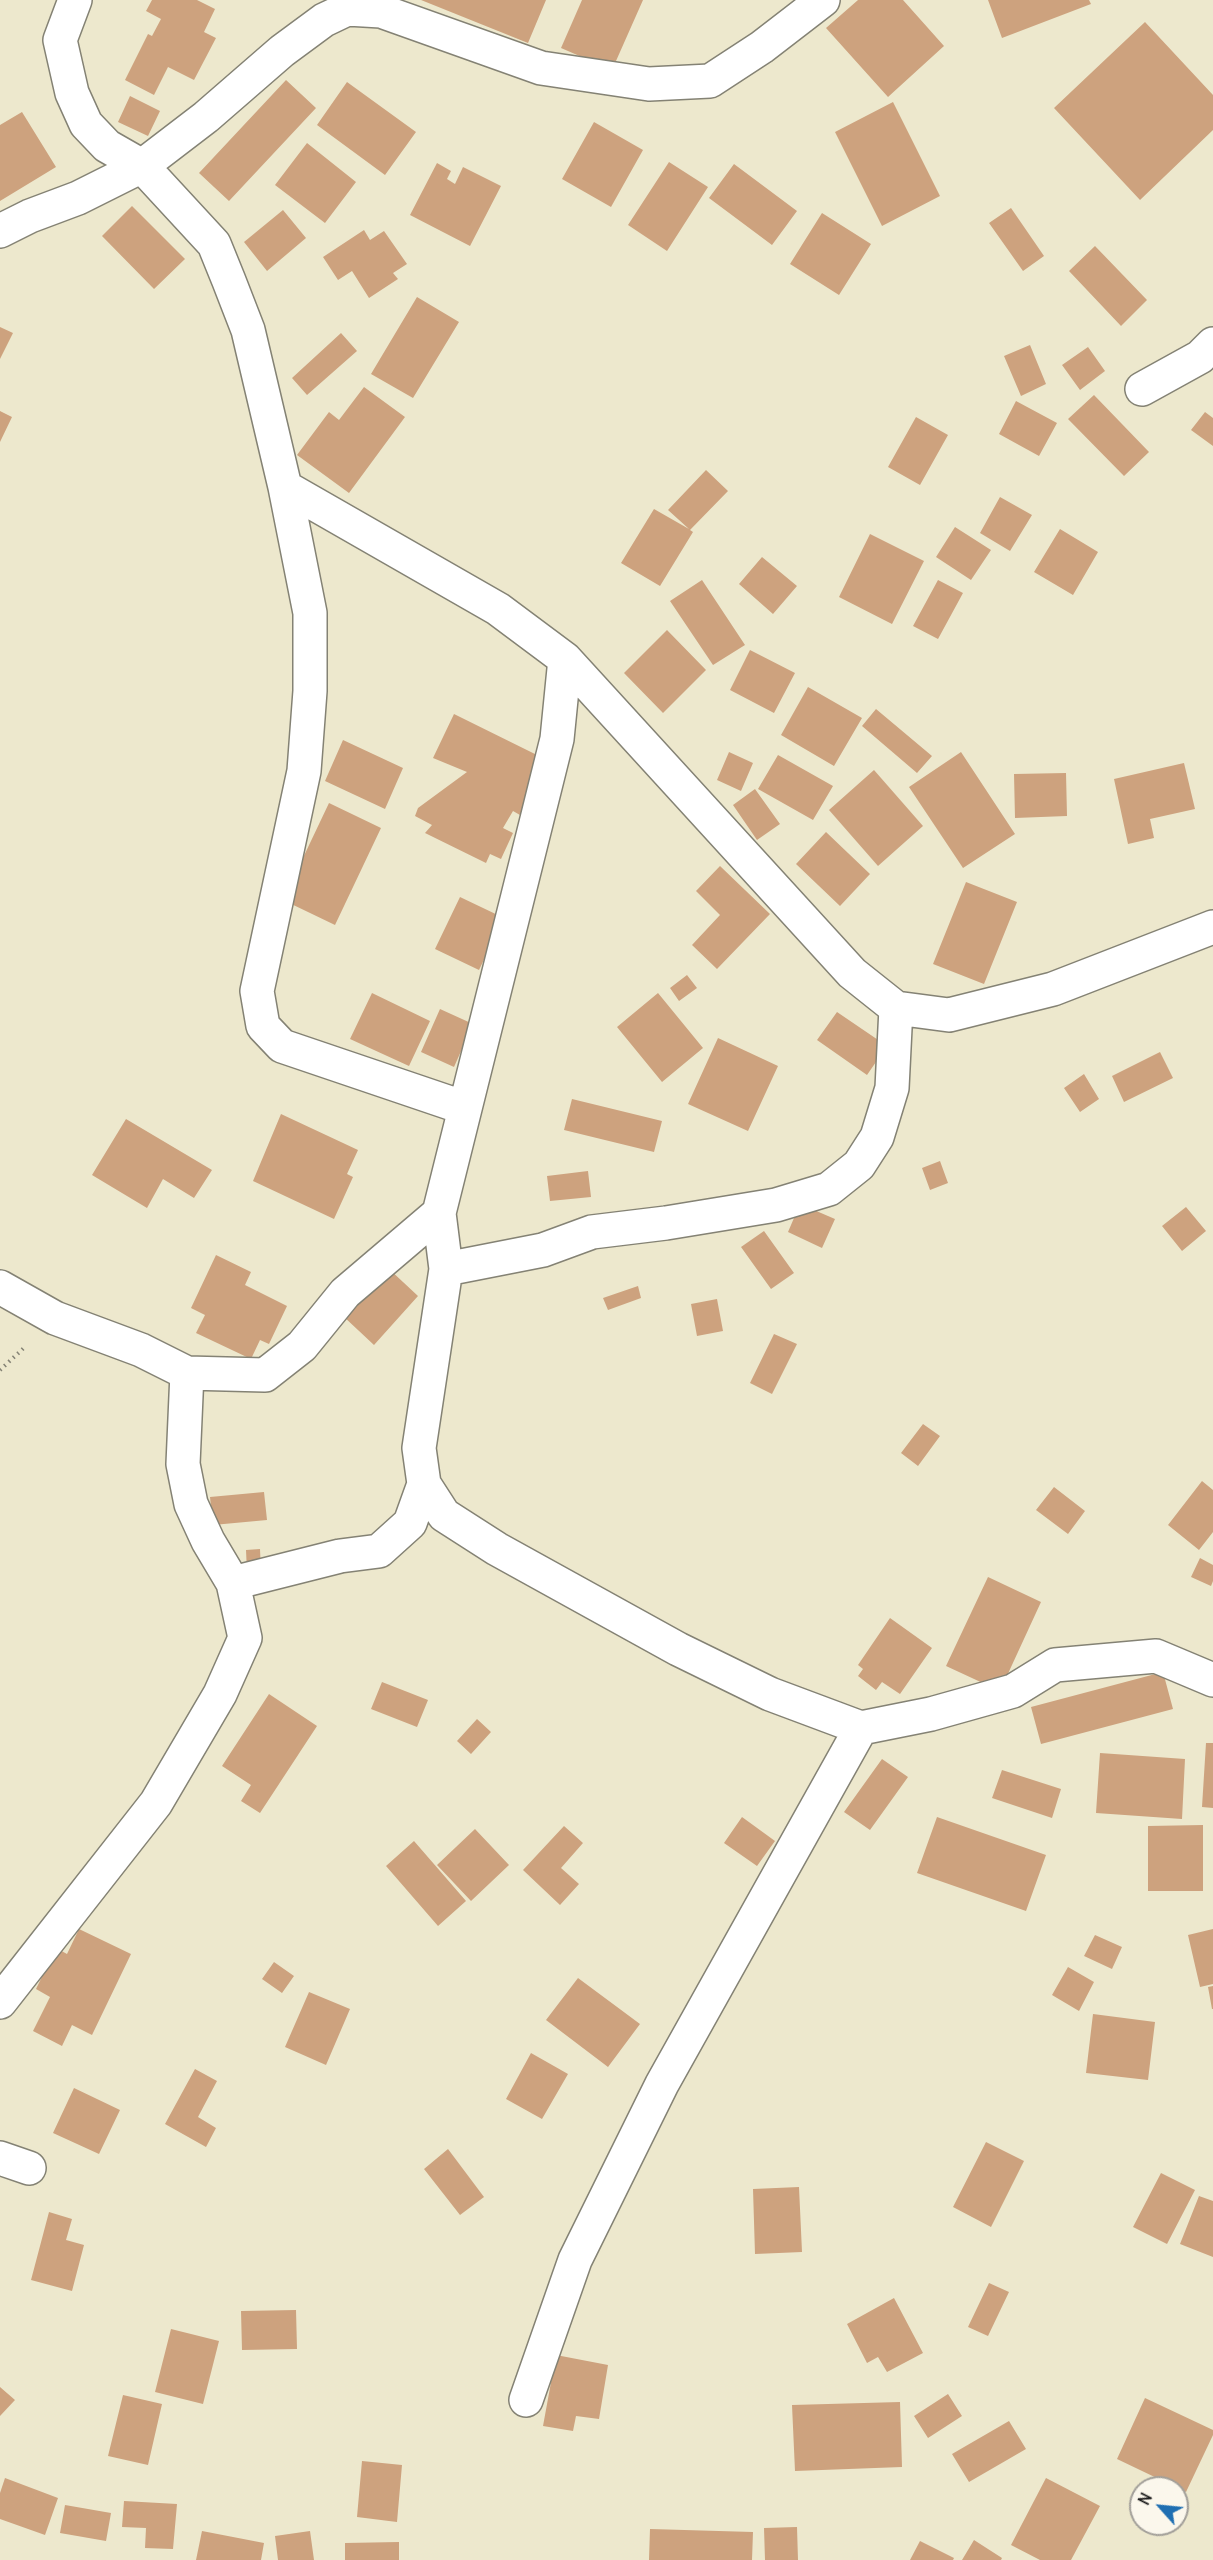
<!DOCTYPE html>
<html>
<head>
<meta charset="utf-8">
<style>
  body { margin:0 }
  #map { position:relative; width:1213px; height:2560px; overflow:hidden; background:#ede8cd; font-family:Delius,sans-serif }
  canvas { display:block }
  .north { position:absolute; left:1129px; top:2476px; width:60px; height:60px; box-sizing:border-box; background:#fbf7ec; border:2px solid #a29f99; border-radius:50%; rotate:297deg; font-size:16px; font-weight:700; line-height:24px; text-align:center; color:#1c1c1c }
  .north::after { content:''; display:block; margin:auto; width:21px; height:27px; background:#1f6fb2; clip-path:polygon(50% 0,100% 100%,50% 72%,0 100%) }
</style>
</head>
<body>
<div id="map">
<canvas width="1213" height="2560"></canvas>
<div class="north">N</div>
</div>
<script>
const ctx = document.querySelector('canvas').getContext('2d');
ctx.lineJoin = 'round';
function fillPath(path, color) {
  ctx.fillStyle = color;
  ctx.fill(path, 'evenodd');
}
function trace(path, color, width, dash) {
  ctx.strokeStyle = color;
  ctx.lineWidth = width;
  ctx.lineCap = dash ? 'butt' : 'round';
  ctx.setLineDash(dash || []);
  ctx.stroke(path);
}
fillPath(new Path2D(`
  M152,0h45l18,9 -11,23 12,6 -22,42 -26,-13 -14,28 -29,-15 23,-46 4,2 9,-17 -15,-8z
  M421,0h125l-18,43z
  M582,0h61l-31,70 -51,-22z
  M858,0h45l41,46 -56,51 -62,-69z
  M988,0h101l2,4 -89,34z
  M1145,22l68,73v35l-73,70 -86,-92z
  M286,80l30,28 -87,93 -30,-28z
  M347,82l69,50 -31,43 -68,-50z
  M130,96l30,15 -12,25 -30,-14z
  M893,102l47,94 -58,30 -47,-94z
  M22,112l34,55 -56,34v-76z
  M594,122l49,28 -32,57 -49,-28z
  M307,143l49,39 -31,41 -50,-38z
  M669,162l39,25 -41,64 -39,-26z
  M437,163l14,8 -4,8 8,5 8,-17 38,19 -31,60 -60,-31z
  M734,164l63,47 -25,34 -63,-47z
  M132,206l53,53 -31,30 -52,-53z
  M1011,208l33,48 -21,15 -34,-48z
  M283,210l23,28 -39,33 -23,-29z
  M822,213l49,31 -32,51 -49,-31z
  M364,230l6,10 14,-9 23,33 -14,9 5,6 -29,19 -17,-27 -14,9 -15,-23z
  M1095,246l52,54 -26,26 -52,-55z
  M417,297l42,25 -46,76 -42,-24z
  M0,327l13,6 -13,26z
  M341,333l16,18 -50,44 -15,-17z
  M1030,345l16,39 -25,12 -17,-40z
  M1088,347l17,24 -25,19 -18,-25z
  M364,387l41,30 -56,76 -52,-38 32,-43 10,8z
  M1094,395l55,57 -25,24 -56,-57z
  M1016,401l41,22 -18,33 -40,-22z
  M0,411l12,6 -12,25z
  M1205,412l8,6v28l-22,-16z
  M916,417l32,18 -28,50 -32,-18z
  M706,470l22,21 -38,39 3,2 -33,54 -39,-23 33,-54 35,20 -21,-19z
  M1000,497l32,18 -22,36 -30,-18z
  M955,527l36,23 -20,30 -35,-23z
  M1060,529l38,23 -25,43 -39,-23z
  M870,534l54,27 -32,63 -53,-27z
  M762,557l35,29 -24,28 -34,-30z
  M702,580l43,65 -32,20 -43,-64z
  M938,580l25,13 -25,46 -25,-13z
  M667,630l39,40 -43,43 -39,-40z
  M750,650l45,23 -21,40 -44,-23z
  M808,687l54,31 -28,48 -53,-31z
  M876,709l56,47 -15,17 -55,-47z
  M454,714l85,42 -8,18 7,3 -18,38 -7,-4 -10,17 10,5 -12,26 -11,-5 -4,9 -61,-30 7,-8 -17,-9 3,-8 49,-36 -34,-14z
  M343,740l60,28 -18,41 -60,-28z
  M729,752l24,11 -12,28 -24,-11z
  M961,752l54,82 -52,34 -54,-81z
  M778,755l55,31 -20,34 -55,-31z
  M1184,763l11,46 -45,10 4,19 -26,6 -14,-65z
  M874,770l49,56 -45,40 -49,-56z
  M1066,773l1,43 -52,2 -1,-44z
  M755,789l25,35 -23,16 -24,-35z
  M329,803l52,25 -46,97 -52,-25z
  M826,832l44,42 -30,32 -44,-42z
  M720,866l50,48 -53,55 -25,-24 28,-30 -24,-24z
  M966,882l51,20 -33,82 -51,-20z
  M460,897l44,21 -25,52 -44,-21z
  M687,975l10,13 -18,13 -9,-13z
  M372,993l58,28 -21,45 -59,-27z
  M658,993l45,55 -41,34 -45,-55z
  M440,1009l33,15 -19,43 -33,-15z
  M837,1012l50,34 -20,29 -50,-35z
  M718,1038l60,28 -30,65 -60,-27z
  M1160,1052l13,26 -49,24 -12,-26z
  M1084,1074l15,25 -19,13 -16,-24z
  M572,1099l90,22 -8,31 -90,-22z
  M281,1114l77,36 -11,24 6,3 -19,42 -81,-38z
  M126,1119l86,51 -18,28 -31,-19 -16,29 -55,-33z
  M940,1161l8,22 -18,7 -8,-22z
  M588,1171l3,26 -41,4 -3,-25z
  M800,1204l35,15 -13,29 -34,-16z
  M1186,1207l20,24 -24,20 -20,-25z
  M764,1231l30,42 -23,16 -30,-42z
  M216,1255l35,17 -6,13 42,21 -18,38 -9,-4 -9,19 -55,-26 9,-18 -14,-7z
  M388,1268l30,28 -44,49 -31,-29z
  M638,1286l3,12 -33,12 -5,-12z
  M717,1299l6,32 -26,5 -6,-32z
  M774,1334l23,10 -25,50 -22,-11z
  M923,1424l17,12 -22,30 -17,-13z
  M1202,1481l11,9v42l-14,18 -31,-25z
  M1054,1487l31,24 -17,23 -32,-24z
  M264,1492l3,28 -54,5 -3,-28z
  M260,1549l1,23h-14l-1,-22z
  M1200,1558l13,7v16l-2,5 -20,-9z
  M988,1577l53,25 -41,89 -54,-25z
  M890,1618l42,30 -32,46 -18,-12 -6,8 -18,-14 5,-7 -5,-4z
  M1163,1672l10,37 -132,35 -10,-37z
  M382,1682l46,18 -11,27 -46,-18z
  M269,1694l48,32 -57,87 -19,-12 10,-16 -29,-19z
  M477,1719l14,13 -20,22 -14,-13z
  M1206,1743h7v65l-11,-1z
  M1100,1753l85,6 -3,60 -86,-6z
  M882,1759l26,18 -38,53 -26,-18z
  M1002,1770l59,19 -9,29 -60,-20z
  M742,1817l33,24 -18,25 -33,-23z
  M937,1817l109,38 -20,56 -109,-38z
  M1203,1825v66h-55v-65z
  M564,1826l19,17 -22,25 18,16 -19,21 -37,-35z
  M475,1829l34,36 -38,36 -34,-36z
  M414,1841l52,60 -28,25 -52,-60z
  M79,1929l52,25 -39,81 -20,-10 -10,21 -29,-15 17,-34 -14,-8 20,-41 11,6z
  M1213,1929v55l-13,3 -12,-52z
  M1095,1935l27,12 -10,22 -28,-13z
  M274,1962l20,14 -12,17 -20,-14z
  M1068,1967l26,15 -15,29 -27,-16z
  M578,1978l62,46 -32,43 -62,-47z
  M1213,1986v23h-1l-4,-22z
  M309,1992l41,17 -24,56 -41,-18z
  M1093,2014l62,8 -7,58 -62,-7z
  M531,2053l37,21 -26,45 -36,-20z
  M195,2069l22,12 -19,36 18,11 -10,19 -41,-23z
  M74,2088l46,22 -21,44 -46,-21z
  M986,2142l38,19 -33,66 -38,-20z
  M448,2149l36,48 -24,18 -36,-46z
  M1161,2173l34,17 -28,54 -34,-17z
  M799,2187l3,65 -47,2 -2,-65z
  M1199,2196l14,5v56l-33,-13z
  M49,2212l23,7 -6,21 18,5 -12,46 -41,-11z
  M989,2283l20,9 -21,44 -20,-9z
  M894,2298l29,55 -36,19 -9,-15 -11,6 -20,-39z
  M296,2310l1,39 -55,1 -1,-39z
  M171,2329l48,12 -16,63 -48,-12z
  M556,2355l52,10 -9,54 -23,-3 -3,15 -30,-5z
  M0,2387l15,13 -15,16z
  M948,2394l14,22 -34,22 -14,-22z
  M123,2395l39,9 -14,61 -40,-9z
  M1145,2398l68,32v5l-27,57 -69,-33z
  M900,2402l2,65 -107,4 -3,-66z
  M1009,2421l17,28 -57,33 -17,-28z
  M362,2461l40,4 -5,57 -40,-5z
  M5,2478l53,20 -13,37 -45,-16v-26z
  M1046,2478l54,28 -29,54h-31l-29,-15z
  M124,2501l53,3 -4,45 -28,-1 1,-20 -24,-1z
  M65,2505l46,8 -5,28 -46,-8z
  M797,2527l1,33h-33l-1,-32z
  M650,2529l103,3 -1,28h-103z
  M202,2531l62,12 -3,17h-65z
  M310,2531l4,29h-36l-3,-24z
  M974,2540l28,18 -1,2h-39z
  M920,2541l34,17 -1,2h-43z
  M399,2542v18h-54v-17z`), '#cda27e');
const street = new Path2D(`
  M75,0l-15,40 12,53 14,31 21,22 35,20 72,78 15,37 19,49 37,157 25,126v78l-6,80 -47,220 6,35 19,20 183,62
  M0,231l30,-15 48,-18 64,-32 64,-49 76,-66 42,-31 23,-11 34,2 160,57 108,16 61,-3 52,-34 61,-47
  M1142,389l58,-32 13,-13
  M285,487l213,122 67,50 287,314 44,35 53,7 104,-26 160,-62
  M439,1213l7,56 -27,179 5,36 20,31 53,34 181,100 92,45 91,34 70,-14 82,-23 42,-26 101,-9 57,24
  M446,1269l97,-19 49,-18 74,-9 110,-18 53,-16 30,-24 18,-28 15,-49 4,-80
  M0,1287l55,31 86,32 46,23 78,2 37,-29 43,-53 94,-80 118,-474 8,-80
  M233,1583l107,-27 39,-5 31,-28 14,-39
  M0,2002l156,-199 64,-109 25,-56 -12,-55 -25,-42 -17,-37 -8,-40 4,-91
  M0,2158l29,10
  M526,2400l49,-140 87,-176 199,-356`);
trace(street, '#848274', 36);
trace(new Path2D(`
  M0,1370l26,-24`), '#848274', 4, [1.5, 4.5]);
trace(street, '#fff', 33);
</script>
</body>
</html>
